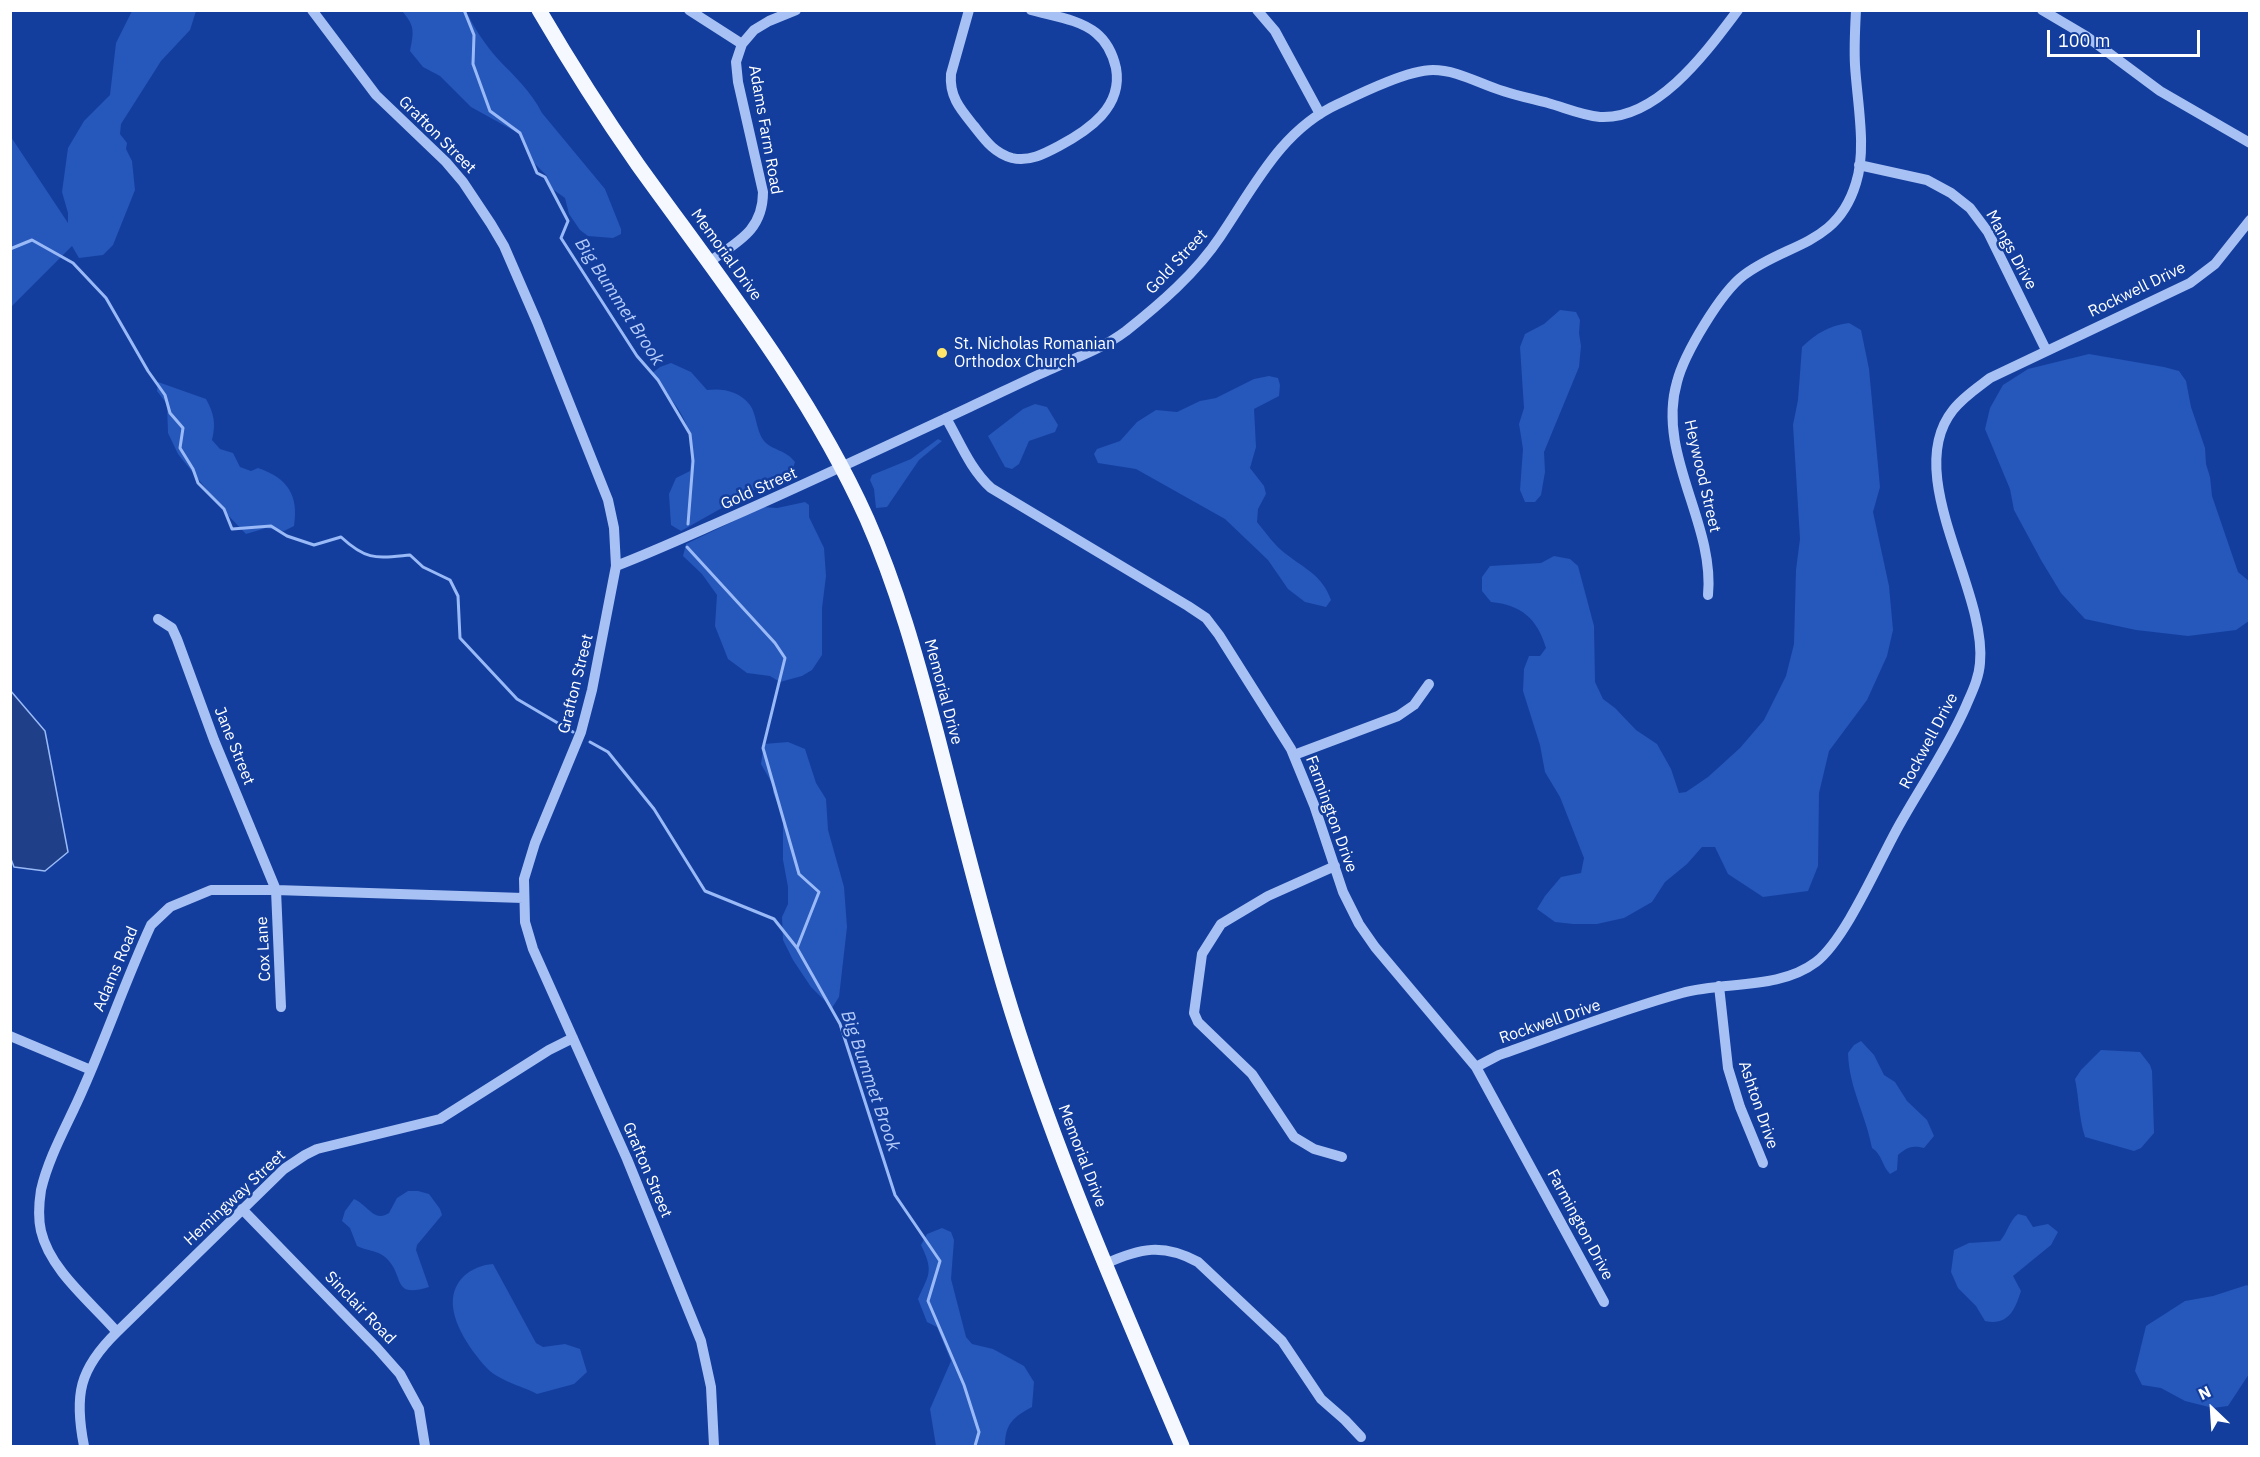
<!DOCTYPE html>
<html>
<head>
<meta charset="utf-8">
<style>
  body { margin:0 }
  #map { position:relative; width:2260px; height:1457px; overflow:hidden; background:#133e9d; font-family:"IBM Plex Sans",sans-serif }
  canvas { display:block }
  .frame { position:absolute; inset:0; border:12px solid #fff; pointer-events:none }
  .north { position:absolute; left:2182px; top:1379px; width:60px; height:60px; -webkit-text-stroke:4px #133e9d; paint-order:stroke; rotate:335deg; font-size:16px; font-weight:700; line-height:24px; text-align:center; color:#fff }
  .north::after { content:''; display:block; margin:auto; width:21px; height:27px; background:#fff; clip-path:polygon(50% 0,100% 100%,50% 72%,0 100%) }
  .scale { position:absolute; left:2047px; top:30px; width:153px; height:27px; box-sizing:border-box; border:3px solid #fff; border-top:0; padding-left:8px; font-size:18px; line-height:21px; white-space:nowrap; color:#fff; -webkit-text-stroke:4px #133e9d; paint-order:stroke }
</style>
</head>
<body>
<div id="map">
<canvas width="2260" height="1457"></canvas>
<div class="frame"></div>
<div class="north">N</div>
<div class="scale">100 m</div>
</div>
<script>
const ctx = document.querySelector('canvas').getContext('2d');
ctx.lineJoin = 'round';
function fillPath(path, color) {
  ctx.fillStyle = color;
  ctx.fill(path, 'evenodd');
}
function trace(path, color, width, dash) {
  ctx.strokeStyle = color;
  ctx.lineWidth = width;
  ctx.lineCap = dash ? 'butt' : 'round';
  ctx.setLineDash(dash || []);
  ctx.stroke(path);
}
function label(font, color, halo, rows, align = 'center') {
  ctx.font = font + ' "IBM Plex Sans",sans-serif';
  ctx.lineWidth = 5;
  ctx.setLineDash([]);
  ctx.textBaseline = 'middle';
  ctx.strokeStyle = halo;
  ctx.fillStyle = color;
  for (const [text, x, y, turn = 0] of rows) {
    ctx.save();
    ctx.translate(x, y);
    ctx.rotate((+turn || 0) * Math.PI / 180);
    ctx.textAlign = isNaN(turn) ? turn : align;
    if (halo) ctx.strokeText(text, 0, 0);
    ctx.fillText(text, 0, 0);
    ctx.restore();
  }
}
fillPath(new Path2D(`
  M132,11h64l-6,19 -29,31 -40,63 -1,10 7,9 -1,6 6,12 3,29 -22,55 -10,10 -24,3 -7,-12 -61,61v-170l57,86v-10l-6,-21 6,-44 16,-27 26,-26 6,-52z
  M402,11h64c8,17 19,33 31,47 17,18 34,33 45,55l63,76 16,40v5l-8,4 -25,-2 -8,-6 -11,-16 -4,-16 -14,-10 -4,-12 -16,-16 -13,-27 -47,-26 -31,-31 -17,-9 -13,-16c4,-20 5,-25 -8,-40z
  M1560,310l16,2 4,8 -1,13 2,13 -2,21 -35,85 1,20 -4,23 -6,7h-10l-5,-12 3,-41 -4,-25 5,-16 -4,-61 5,-13 19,-10z
  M1849,323l12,7 8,39 11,118 -7,25 16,74 4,44 -6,26 -20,44 -38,51 -10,42 -1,73 -10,25 -45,6 -35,-23 -13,-27h-13l-15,17 -22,18 -13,20 -28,16 -27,6h-24l-18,-2 -18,-13 8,-13 16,-19 20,-4 3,-15 -24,-61 -15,-25 -5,-27 -17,-54 1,-22 5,-13h11l6,-8c-9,-30 -25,-43 -55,-46l-9,-11v-14l8,-11 51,-3 13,-7 16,3 8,7 16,60 1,56 8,17 12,9 21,22 21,14 14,25 8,24 7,-1 22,-15 32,-29 24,-28 22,-44 8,-32 2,-74 4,-31 -7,-114 5,-25 4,-53c15,-14 26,-21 47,-24z
  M2089,354l75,13 15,4 7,10 5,26 14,41 1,16 4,13 2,19 26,76 11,9v40l-13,9 -48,6 -52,-6 -51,-11 -24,-26 -20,-33 -27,-50 -4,-21 -25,-60 5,-21 13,-23 25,-16z
  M671,363l20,9 16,18c16,-2 32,1 43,15 7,10 6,26 14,36 9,10 21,8 31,21l-2,6 -112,63 -10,-6 -2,-31 7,-16 14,-7c6,-49 -11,-61 -39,-97l9,-7z
  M1269,376l9,2 2,7 -1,11 -25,13 2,38 -6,21 14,18 2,8 -8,15 -1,13c9,11 18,24 29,32 18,14 37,22 45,46l-5,7 -21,-5 -17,-13 -20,-29 -43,-41 -89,-50 -38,-6 -4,-9 3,-5 23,-8 17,-19 19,-12 21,2 23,-11 16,-3 38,-19z
  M158,382l48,17c8,15 10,24 6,41l8,9 13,4 7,14 11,4 7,-3c30,10 41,28 36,58l-10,5 -18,-3 -20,6 -23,-24 -45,-56 -10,-21 -1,-29 -10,-13z
  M1035,404l12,3 11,18 -3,7 -26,9 -10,23 -7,5 -7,-2 -17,-31 35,-27z
  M938,439l4,2 -23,19 -32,47 -11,1 -2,-19 -4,-9 2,-5 39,-16z
  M805,502l4,3v12l15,31 2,28 -4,32v47l-10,15 -10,6 -22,6 -10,-6 -23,-3 -19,-14 -13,-33 2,-31 -15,-21 -19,-18 3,-12 77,-37 14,1z
  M788,742l17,7 11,34 10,16 2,31 16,57 3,40 -8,70 -7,11 -21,-21 -18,-27 -10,-20 -1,-23 6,-13v-17l-5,-27v-42l-10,-26v-7l-12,-21 3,-20z
  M1861,1041l13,14 10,20 11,7 12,19 20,19 7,16 -10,12c-12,-3 -17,-1 -26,7l-1,15 -7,4c-8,-8 -8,-20 -18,-26 -6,-33 -23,-60 -24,-95l6,-8z
  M2101,1050l39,2 10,13 2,6 2,62 -13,15 -7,3 -49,-14c-6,-18 -6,-39 -10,-58l6,-9z
  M408,1191h10l11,3 11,15 2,6 -25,30 -1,5 13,37c-39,12 -23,-12 -44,-30 -8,-7 -19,-6 -28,-11l-7,-18 -8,-7 3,-10 9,-12c14,6 20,24 35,14l8,-15z
  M2018,1214l8,2 7,11 15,-3 10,8 -7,13 -38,31 8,15c-6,19 -13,35 -36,30l-9,-15 -18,-18 -7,-16 3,-22 15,-7 31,-2c8,-9 9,-20 18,-27z
  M942,1228l9,4 3,8 -3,39 15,58 6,7 21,5 31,17 10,16 -2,25c-18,10 -27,16 -27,39h-69l-6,-37 21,-48 -14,-34 -10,-5 -9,-23c11,-25 16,-27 3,-54l6,-11z
  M493,1264l43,79 7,4 22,-3 15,5 7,23 -13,12 -37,10c-17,-9 -39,-13 -52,-28 -20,-23 -48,-64 -21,-90 8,-7 17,-11 29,-12z
  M2247,1285l3,3 -2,62 1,24 -21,32 -15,2 -28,-7 -24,-13 -19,-3 -7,-14 11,-45 39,-25 28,-5z`), '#2657bb');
const water = new Path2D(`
  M10,690l35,41 23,121 -23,19 -31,-4 -3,-8z`);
fillPath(water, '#1f4088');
trace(water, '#9abaf7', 1.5);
trace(new Path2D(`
  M464,10l10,25 -1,29 17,47 30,22 17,40 8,4 23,44 -7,17 76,118 21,24 32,54 3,27 -5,63
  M10,249l22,-9 41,23 33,35 42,73 17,24 5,18 13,15 -3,20 13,21 5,14 26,26 8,20 39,-3 16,10 27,9 27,-8c26,24 35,21 69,18l13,12 27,13 8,16 2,42 57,61 56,33
  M687,547l88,96 10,15 -22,90 36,126 20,18 -22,56 43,76 55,171 45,66 -12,40 36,84 15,47 -4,14
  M590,742l18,10 46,57 51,82 69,28 23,29`), '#9abaf7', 3);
trace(new Path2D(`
  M312,10l64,85 70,67 17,20 28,42 13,22 33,76 71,178 6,28 2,38 -24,124 -11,42 -46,111 -11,36 1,43 8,27 94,210 74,182 10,46 3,59
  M689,10l53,34
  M969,10l-18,64c-2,23 10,36 23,52 11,14 20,27 38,32 17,4 32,-4 47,-12 30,-16 64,-39 57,-78 -3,-13 -10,-27 -20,-35 -17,-14 -44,-17 -65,-23
  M1257,10l18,21 45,83
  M2042,10l44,26 74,55 90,52
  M1859,165l68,15 24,13 19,15 18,24 58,118
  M709,262c28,-20 54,-31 54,-70l-25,-110 -2,-20 6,-18 12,-14 15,-9 27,-11
  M946,418c14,24 24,51 45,70l197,118 18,12 13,17 72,114 23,56 29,87 16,32 16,23 101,120 128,235
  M616,566c39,-15 78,-33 117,-50 79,-35 158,-72 237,-109 26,-12 52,-25 79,-37 26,-12 53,-21 77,-39 34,-27 70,-58 94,-94 34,-50 61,-107 118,-133 23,-11 70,-34 95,-34 24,0 47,14 70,21 15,5 30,8 45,12 18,5 33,12 52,14 58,3 107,-66 138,-107
  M1708,595c7,-72 -52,-141 -31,-213 7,-28 44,-90 67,-107 44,-33 93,-29 112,-92 11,-34 1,-82 -1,-118 -1,-18 0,-36 1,-55
  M158,619l14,9 5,11 37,101 62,150 5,117
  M1294,755l104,-39 16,-11 15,-21
  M1335,866l-67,30 -47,28 -19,30 -8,59 4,9 54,52 42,63 20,12 28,8
  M1719,986l9,82 12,39 23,56
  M10,1036l81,34
  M1476,1067l23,-12c60,-21 121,-45 183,-62 43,-12 97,-3 134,-31 31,-24 64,-104 85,-140 22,-39 47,-75 65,-116 6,-14 13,-28 14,-43 7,-74 -79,-188 -27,-253 10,-13 24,-22 37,-32l200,-95 25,-19 35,-44
  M242,1209l135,139 23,26 19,35 6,37
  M1105,1264c35,-16 58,-21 93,-2l84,79 39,58 24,21 16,17
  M117,1332c-26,-30 -67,-62 -76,-101 -3,-13 -2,-28 0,-41 8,-35 28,-68 42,-101 24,-54 43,-110 68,-164l19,-18 41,-17h65l247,8
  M84,1446c-10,-51 -5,-77 33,-114l167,-163 21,-14 12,-6 123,-30 109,-69 24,-12`), '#a8c1f4', 10);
trace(new Path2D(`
  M539,10c31,53 64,105 99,155 82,114 171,225 229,354 30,68 50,140 69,212 22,85 43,171 68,255 47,158 114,309 178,460`), '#f5f8ff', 15);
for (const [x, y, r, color] of [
  [942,353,6,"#ffe66b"]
]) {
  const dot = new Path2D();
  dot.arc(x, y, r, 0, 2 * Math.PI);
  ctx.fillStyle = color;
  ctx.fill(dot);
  trace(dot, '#133e9d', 2);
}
label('16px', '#fff', '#133e9d', [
  ["Adams Farm Road",765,130,80],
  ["Grafton Street",437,135,45],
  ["Mangs Drive",2011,250,61],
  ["Memorial Drive",726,255,54],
  ["Gold Street",1177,262,-47],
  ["Rockwell Drive",2137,290,-26],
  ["Heywood Street",1702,476,77],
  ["Gold Street",759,489,-24],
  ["Grafton Street",576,684,-76],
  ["Memorial Drive",943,692,75],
  ["Rockwell Drive",1929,741,-62],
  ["Jane Street",234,746,68],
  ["Farmington Drive",1331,814,70],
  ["Cox Lane",264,949,-93],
  ["Adams Road",116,969,-67],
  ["Rockwell Drive",1550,1022,-19],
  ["Ashton Drive",1758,1105,71],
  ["Memorial Drive",1082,1156,69],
  ["Grafton Street",647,1170,67],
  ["Hemingway Street",235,1198,-43],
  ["Farmington Drive",1580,1225,62],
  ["Sinclair Road",360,1308,46]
]);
label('16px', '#fff', '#133e9d', [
  ["St. Nicholas Romanian",954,344],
  ["Orthodox Church",954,362]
], 'left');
label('italic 18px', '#b5ccfa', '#133e9d', [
  ["Big Bummet Brook",619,302,57],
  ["Big Bummet Brook",870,1081,71]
]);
</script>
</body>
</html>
